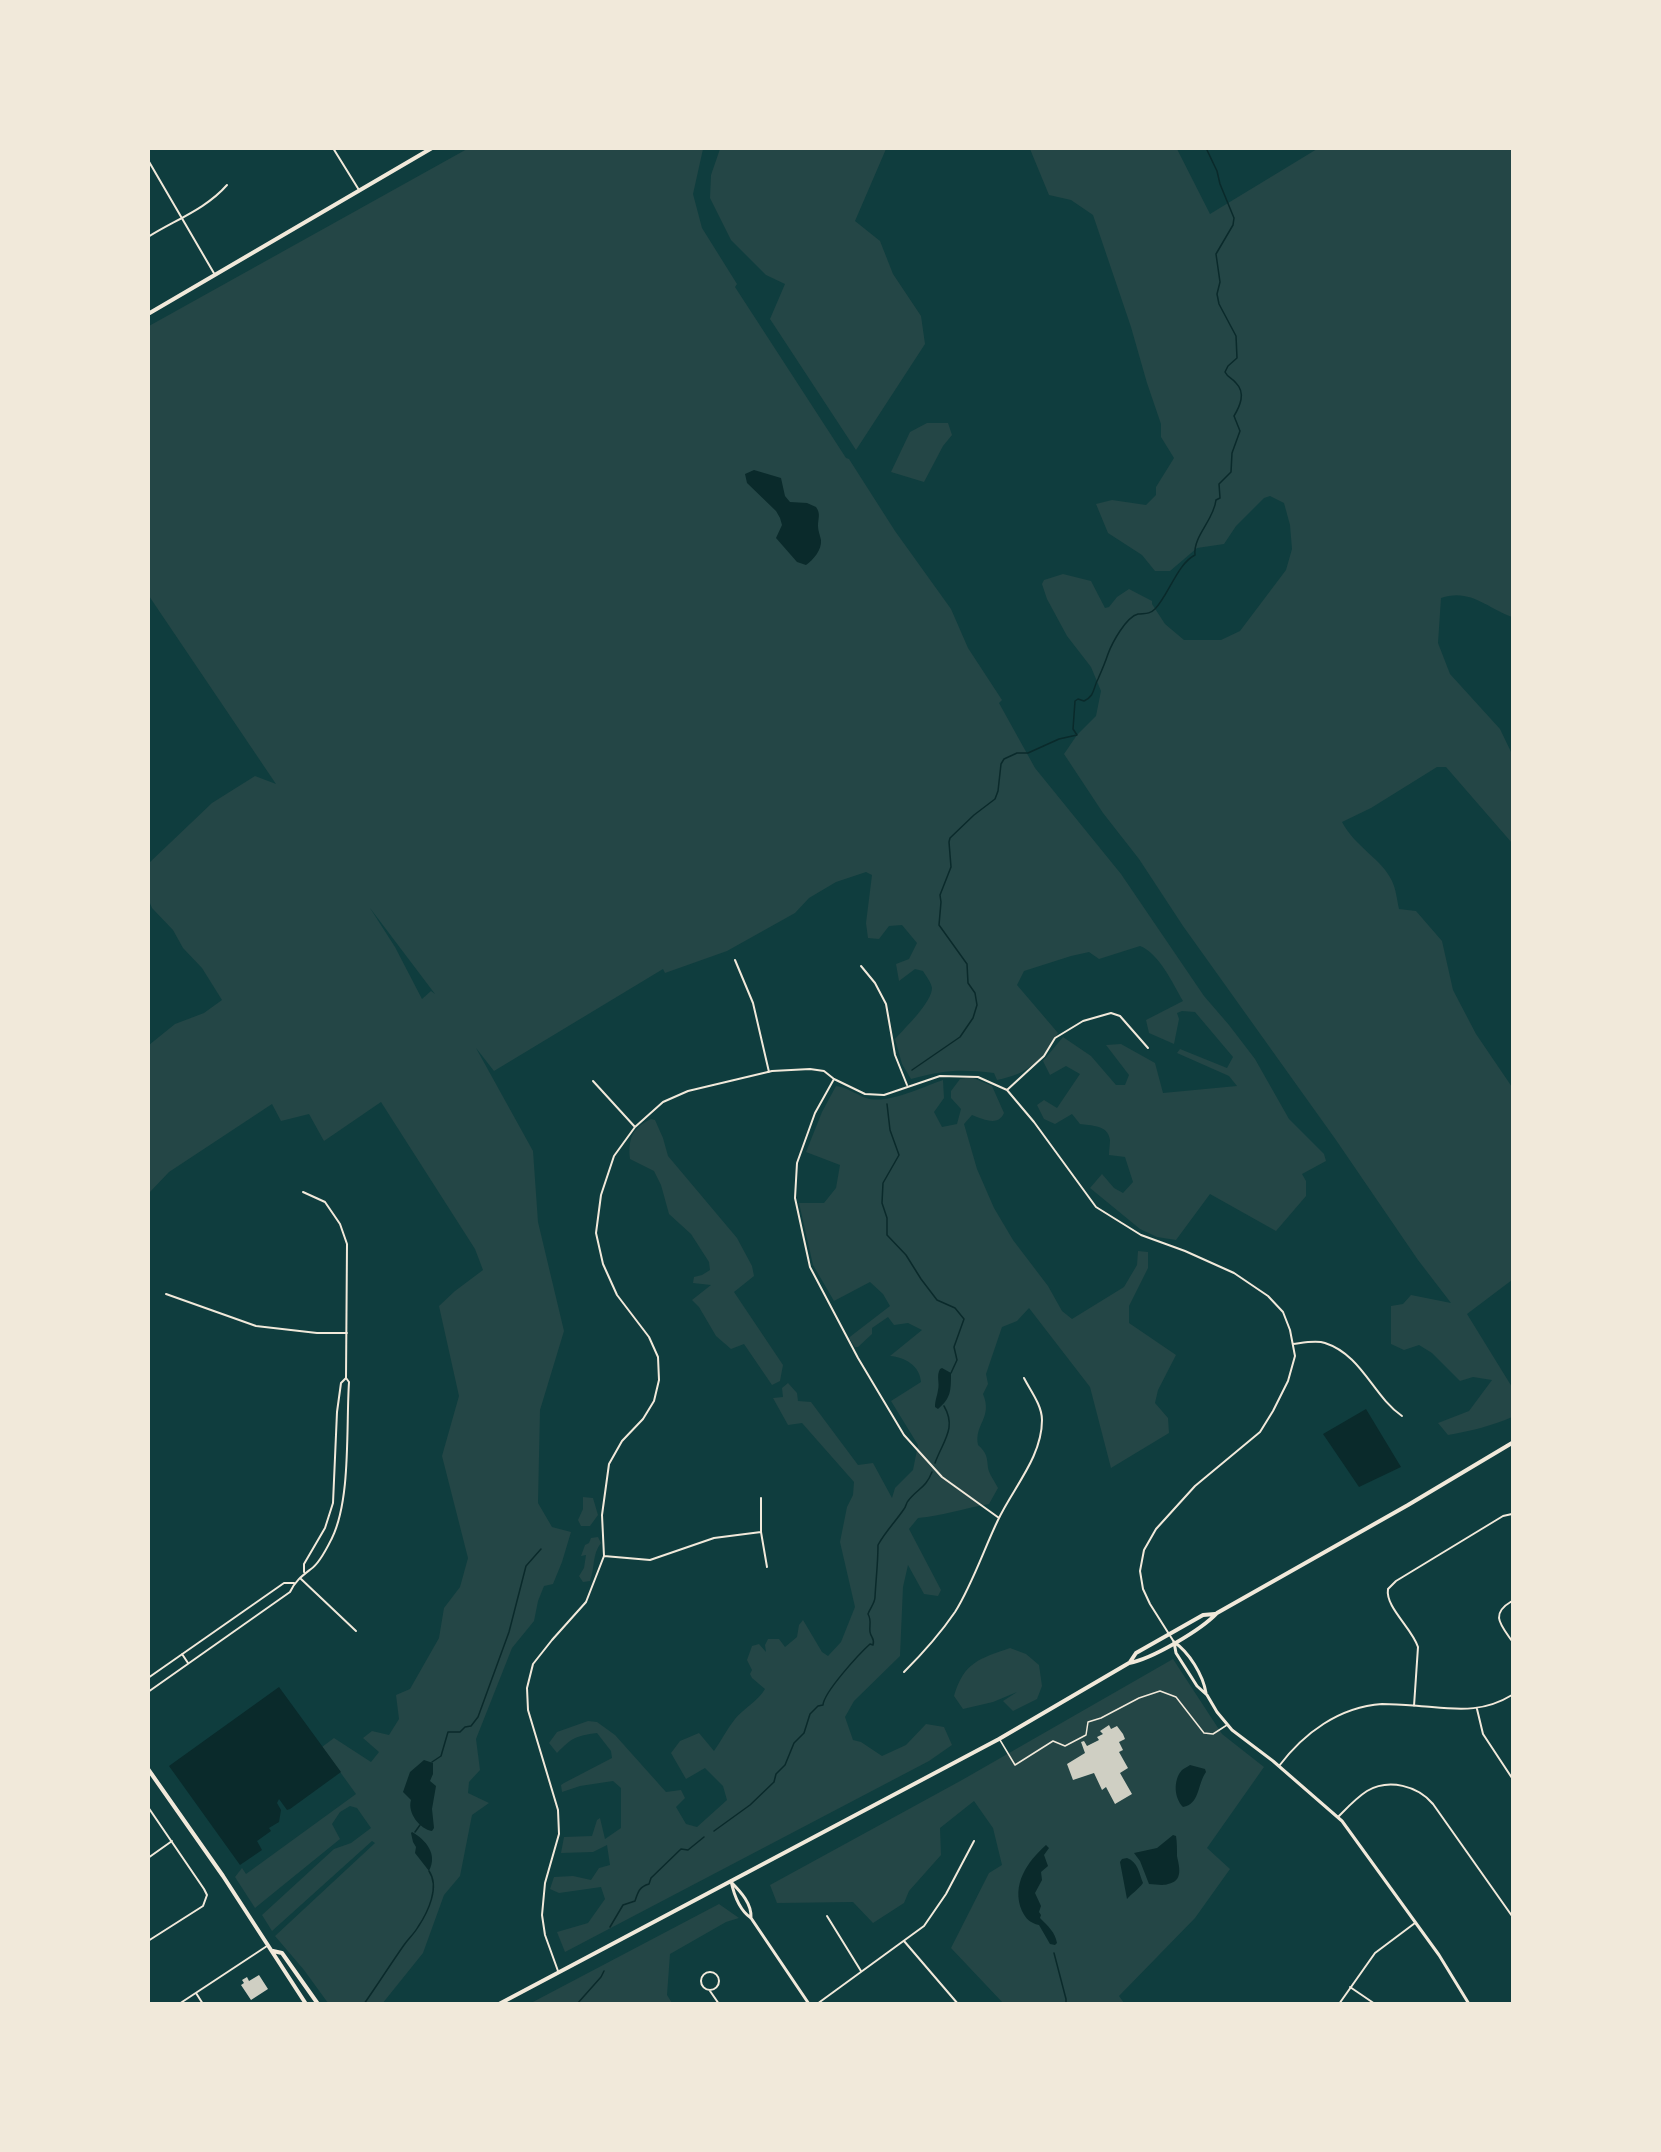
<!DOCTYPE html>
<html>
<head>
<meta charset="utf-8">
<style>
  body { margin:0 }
  #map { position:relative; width:1661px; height:2152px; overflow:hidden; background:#0f3d3e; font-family:"Noto Sans",sans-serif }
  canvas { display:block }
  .frame { position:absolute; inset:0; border:150px solid #f1e9da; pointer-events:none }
</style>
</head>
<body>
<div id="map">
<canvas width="1661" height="2152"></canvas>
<div class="frame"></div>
</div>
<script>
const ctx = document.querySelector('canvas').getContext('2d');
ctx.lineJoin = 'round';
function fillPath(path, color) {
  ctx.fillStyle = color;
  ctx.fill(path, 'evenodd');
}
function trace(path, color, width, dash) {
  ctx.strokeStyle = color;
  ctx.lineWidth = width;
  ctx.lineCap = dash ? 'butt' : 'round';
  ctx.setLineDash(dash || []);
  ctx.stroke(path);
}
fillPath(new Path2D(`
  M467,149h236l-10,45 9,34 35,56 -2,3 111,171 3,1 46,72 56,78 17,39 34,52 -3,3 36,65 86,106 83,122 25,29 26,34 34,60 35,35 2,7 -24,13 4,7v15l-30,35 -66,-37 -34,46 -19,-3 -17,-8 -50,-41 12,-14 12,14 9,5 10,-11 -8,-25 -16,-2c0,-5 1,-11 1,-15 -2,-16 -20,-14 -30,-16l-8,-10 -17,10 -11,-5 -7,-14 7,-5 13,8 23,-34 -14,-8 -16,9 -7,-14 20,-24 28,19 25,29h9l4,-10 -23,-30 15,-1 34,19 8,30 74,-7 -8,-10 -52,-23 3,-4 47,19 6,-11 -38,-45 -13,-1 -5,2 2,6 -5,25 -25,-11 -3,-13 37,-19c-10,-17 -24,-48 -43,-55l-41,13 -10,-7 -18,4 -47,15 -7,14 41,48c-15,27 -30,41 -61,47l-3,-7c-34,-4 -49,-3 -83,6l-9,-15 -7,-25c10,-11 37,-37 37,-51 -1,-6 -6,-12 -9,-17l-8,-2 -16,12 -3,-17 13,-5 8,-16 -15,-18 -13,1 -10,13 -11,-1 -2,-15 6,-48 -6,-3 -30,10 -27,16 -14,15 -68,38 -62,22 -2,-4 -169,102 -18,-23 57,103 5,71 26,109 -24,79 -2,93 14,24 19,5 -9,30 -9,22 -9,2 -6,15 -4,20 -22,27 -36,91 4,31 -11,12 -1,11 21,10 -17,12 -12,61 -16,19 -21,58 -41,51 -54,-1 -24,-33 -29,-34 100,-93 -3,-2 -100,90 -10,-16 72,-66 17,-6 20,-15 -14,-20 -7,-2 -10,6 -8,12 8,15 -85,69 -20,-31 7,-9 4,6 110,-80 -34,-47 12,-9 37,24 8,-10 -16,-14 9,-7 17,4 10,-16 -3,-24 14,-6 29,-51 5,-30 16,-21 8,-29 -26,-102 17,-60 -20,-90 16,-15 28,-21 -8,-21 -94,-147 -57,39 -15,-27 -28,7 -9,-17 -103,68 -20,21v-148l26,-21 29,-11 18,-13 -20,-32 -19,-20 -10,-18 -21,-22 -3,-7v-38l63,-60 43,-27 21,8 -127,-188v-270zM370,908l65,86 -4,-3 -9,8 -27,-52z
  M720,149h166l-31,72 25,20 13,33 28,42 4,28 -69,106 -86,-131 15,-35 -19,-9 -35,-35 -21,-42 1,-23z
  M1030,149h147l33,65 107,-65h195v468c-25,-9 -42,-29 -71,-19l-3,45 12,31 50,55 12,25v89l-66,-76h-9l-66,41 -29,14c13,25 40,37 50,59 4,8 5,19 7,28l17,2 26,30 11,49 23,44 36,53v193l-45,34 45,73v30c-20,9 -42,14 -64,18l-10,-12 31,-12 23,-31 -19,-3 -13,4 -28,-28 -13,-8 -15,5 -13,-6v-38l12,-2 8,-9 40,8 -33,-43 -82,-120 -153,-214 -44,-67 -36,-46 -39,-59 13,-19 19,-19 5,-25 -10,-24 -24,-31 -20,-37 -5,-15 2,-4 19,-6 28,7 14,27 4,-1 8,-10 12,-8 23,12v3l13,20 19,16h37l19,-9 46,-61 6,-21 -2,-24 -6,-22 -14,-7 -6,2 -28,28 -12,18 -27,4 -27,23h-15l-13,-16 -34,-22 -12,-29 16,-4 34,5 10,-10v-8l18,-29 -13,-21v-13l-14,-41 -16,-56 -38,-112 -22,-15 -22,-5z
  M927,423h21l4,12 -9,11 -19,36 -33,-10 19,-40z
  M971,1077l21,9 12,27c-6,14 -21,6 -32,2l-8,9 13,45 17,39 19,32 35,46 14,25 10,8 52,-32 13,-22 1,-14 10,1v16l-19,38v17l47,32 -18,35 -3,13 13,15 1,15 -58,35 -21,-81 -61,-79 -12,13 -15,6 -16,47 2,10 -5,10c10,24 -9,30 -5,51 9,8 9,12 10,23 1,6 7,14 10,20l-9,16c-24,4 -47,12 -71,14l-9,11 32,61 -3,6 -14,-2 -16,-29 -5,22 -3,69 -46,45 -9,16 8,23 8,2 21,14 24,-11 20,-21 18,3 8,18 -23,16 -364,191 -8,-20 31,-9 17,-24 -4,-12 -42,6 -9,-4 4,-12 19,-1 18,4 8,-12 11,-3 -3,-20 -14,7 -32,1 3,-16 28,-1 5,-16 3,-2 5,21 16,-11v-40l-8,-7 -33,5 -18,6 -1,-7 3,-2 48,-25 -1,-7 -14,-18c-22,3 -25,5 -40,20l-8,-10 8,-11 31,-11 9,1 18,13 51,57 15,-2 4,8 -9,9 10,17 11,3 30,-27 -4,-14 -18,-18 -19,11 -15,-26 9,-12 19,-8 15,18c7,-10 13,-22 21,-32 8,-10 24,-19 30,-30l-13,-11 -2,-4 2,-4 -5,-10 5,-14 7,-2 7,8 -1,-7 3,-6h11l6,8 12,-10 2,-12 4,-5 19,32 6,4 13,-14 14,-35 -15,-65 7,-35 6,-12 1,-13 -52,-59 -14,2 -15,-27 10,-1 -1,-9 6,-5 9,10 1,8 13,1 47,63 15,-2 19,35 3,-10 18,-18 5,-25 -27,-44 30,-19c-1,-16 -16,-25 -31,-26l32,-26 -14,-7 -14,2 -6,-8 -16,11v6l-14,13h-3l-6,-9 2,-2 39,-30 -7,-12 -13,-12 -36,19 -21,-36 -14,-62h25l12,-15 4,-23 -34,-13 16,-40 14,-26c11,1 19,8 30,12 21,7 56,-11 77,-18l1,18 -10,14 8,15 15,-3 4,-15 -10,-11v-7l9,-12z
  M651,1119l4,1 8,18 5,18 69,82 15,28 2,10 -20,16 49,73 -3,16 -8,4 -28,-41 -13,5 -15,-13 -17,-29 -7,-7 19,-15 -18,-2 1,-6 8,-2 8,-5 -1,-8 -18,-28 -22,-20 -8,-29 -7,-14 -24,-12c-2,-20 2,-31 21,-40z
  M583,1497l10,1 5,17 -8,11h-9l-3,-6 5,-11z
  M598,1537l3,6c-9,11 -6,25 -11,38l-7,1 -4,-6 5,-8 2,-13 -5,1 4,-11 4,-2 2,-5z
  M1010,1648l16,6 13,11 3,21 -5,13 -24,12 -10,-10 14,-9 -24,10 -30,7 -9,-13c10,-34 25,-37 56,-48z
  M1173,1659l49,75 42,33 -57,81 23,21 -35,49 -76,78 5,7h-121l-52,-55 38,-75 13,-8 -9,-37 -19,-27 -34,27 1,27 -32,36 -5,12 -31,20 -20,-21 -76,1 -7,-18 192,-105z
  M719,1904l20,14 -13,4 -56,32 -3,41 5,8h-141z`), '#244646');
fillPath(new Path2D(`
  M754,470l27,8 4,18 5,6 17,1 9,4c5,7 2,11 2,19 0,5 2,9 3,14 1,10 -8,20 -15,25l-9,-3 -21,-24 6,-13 -2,-7 -4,-7 -29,-28 -2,-9z
  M942,1368l9,5c0,18 0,25 -13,36l-3,-2c0,-7 2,-10 3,-17 2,-7 -2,-14 2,-21z
  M1366,1409l35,58 -42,20 -36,-53z
  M279,1687l62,85 -51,37 -3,1 -8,-11 -2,4 4,7 -2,12 -10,6 2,3 -14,10 5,9 -22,15 -71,-99z
  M424,1760l9,3v11l-3,7 6,5 -4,23 2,19 -2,3c-12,-2 -25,-18 -21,-31l-8,-8 7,-20z
  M1190,1765l15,4 1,3c-9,13 -6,32 -23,35 -9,-9 -10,-27 -1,-37 2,-2 6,-3 8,-5z
  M412,1832c14,8 26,22 17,39l-14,-18 1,-6 -3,-5 -2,-9z
  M1173,1835l3,1c1,6 1,13 1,20 2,10 7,25 -9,28 -5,2 -13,0 -19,0l-9,-23 -6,-8 23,-5z
  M1046,1845l3,3 -5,7 4,11 -7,6 1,8 -7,13 6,13 -2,6 2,3 -1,3c8,8 15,14 17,25l-2,2 -5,-1 -11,-19c-9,-2 -13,-6 -17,-14 -11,-26 5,-49 24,-66z
  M1127,1858c11,4 12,15 16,25 -5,7 -11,10 -16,16l-7,-37 2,-3z`), '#0a2a2b');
trace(new Path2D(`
  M912,1070l48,-33 13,-19 4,-13 -2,-12 -7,-10 -1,-19 -28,-39 2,-23 -1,-7 11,-28 -2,-25 1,-4 24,-23 21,-16 3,-8 3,-27 3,-5 13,-6h11l31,-14 18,-4 -4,-6 2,-28 3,-2 6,2c11,-5 9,-13 14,-22 4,-9 7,-16 10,-25 4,-11 18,-37 30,-40 6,-1 11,1 17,-5 13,-13 23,-46 40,-54 -2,-19 19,-35 21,-55l4,-2 -1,-14 12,-12 1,-19 8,-22 -6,-15c6,-10 12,-23 2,-33 -4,-5 -8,-5 -11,-11l3,-6 9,-8 -1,-22 -17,-32 -2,-10 3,-12 -4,-28 17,-29 1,-7 -14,-34 -3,-13 -11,-23
  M887,1104l3,26 9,25 -16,28 -1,20 5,15v17l19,20 15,24 16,21 18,8 9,11 -10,28 3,13 -6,13
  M935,1463c8,-22 22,-35 9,-57
  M432,1762l9,-6 7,-24h12l5,-5 6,-1 7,-9 31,-85 17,-66 15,-17
  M714,1831l36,-26 24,-23 2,-8 9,-9 9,-22 10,-10 6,-19 8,-8 5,-1c1,-13 36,-51 47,-61l3,1c2,-7 -2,-7 -3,-13 -1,-7 2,-11 -2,-18 2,-6 7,-11 7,-17 1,-19 3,-34 3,-52 7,-13 18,-24 26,-36 2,-2 2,-6 4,-8 9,-12 18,-13 24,-29
  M415,1832l5,-7
  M610,1927l13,-22 12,-4c3,-9 4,-14 14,-17l2,-6 30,-29 7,1 16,-13
  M1054,1953l12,46v5
  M364,2004c14,-20 26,-39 40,-59 4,-6 10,-11 14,-18 10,-15 22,-40 11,-56
  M577,2004l24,-27 3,-6`), '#0a2a2b', 1.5);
fillPath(new Path2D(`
  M1109,1725l2,4 6,-3 6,8 2,5 -6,3 4,8 -4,2 9,16 -8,5 12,21 -17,10 -9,-17 -4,3 -8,-17 -21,7 -6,-16 18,-11 -4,-11 3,-1 3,5 12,-6 -2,-3 6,-3 -3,-3z
  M259,1975l9,14 -17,11 -10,-15 3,-2 -2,-3 5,-3 2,4z`), '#cfcfc3');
trace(new Path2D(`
  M1000,1740l15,25 38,-24 12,5 21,-11 2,-13 13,-4 38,-20 21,-7 16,6 28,36 9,1 14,-9`), '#f1e9da', 1.5);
trace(new Path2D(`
  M333,148l26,42
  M148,160l67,115
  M148,237c27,-17 58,-28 79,-52
  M735,960l18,43 16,69
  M861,966l14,17 11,21 9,51 12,30
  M834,1079l-19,34 -18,50 -2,35 15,69 48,91 46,77 38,42 57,41
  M593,1081l42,46
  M1007,1090l37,-34 11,-18 28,-17 28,-8 9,3 28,32
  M166,1294l90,32 61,7h30
  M1293,1344c9,-1 23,-4 32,-1 37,12 48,53 77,73
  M761,1532v-34
  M604,1556l46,4 64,-22 47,-6 6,35
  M304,1572v-8l21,-36 8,-25 4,-91 4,-29 5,-5
  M300,1578l56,53
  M1512,1601c-22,13 -12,23 0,40
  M182,1654l6,9
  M904,1672c19,-19 36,-38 51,-60 17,-27 29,-63 43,-92 15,-32 44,-63 44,-100 0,-15 -12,-30 -18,-42
  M148,1678l136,-95h10
  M148,1692l142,-100c5,-11 12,-16 21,-23 9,-6 16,-21 21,-31 19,-39 14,-110 17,-156l-3,-4 1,-134 -7,-20 -15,-22 -22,-10
  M1414,1706l4,-59c-6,-19 -33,-40 -30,-58l8,-8 107,-65 9,-2
  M1477,1709l6,25 29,44
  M1279,1766c25,-33 60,-59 103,-62 17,0 34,2 50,3 30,3 54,4 80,-12
  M148,1807l56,82 3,6 -4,11 -55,35
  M1338,1817c9,-9 18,-19 29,-26 22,-13 51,-5 66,13l79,112
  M148,1858l24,-17
  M827,1916l34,55
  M904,1941l54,63
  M558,1971l-13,-36 -3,-20 3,-32 14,-49 -1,-24 -30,-100 -1,-22 6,-24 19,-24 34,-38 18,-46 -2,-41 7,-51 13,-23 21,-22 11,-18 5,-21 -1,-23 -9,-20 -32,-42 -14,-31 -7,-31 5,-38 13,-39 21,-29 28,-25 25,-11 84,-20 38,-2 14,2 10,8 31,15 19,1 56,-19 38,1 29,13 27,32 62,85 45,28 44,16 49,22 34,23 15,16 7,18 5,26 -7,25 -15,30 -13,21 -65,54 -39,43 -12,21 -4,21 3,18 7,15 24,38
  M701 1981a9 9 0 1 1 18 0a9 9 0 1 1-18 0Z
  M1350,1987l25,17
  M710,1991l9,13
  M196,1993l7,11
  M179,2004l88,-58
  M817,2004l107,-78 22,-32 28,-53
  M1339,2004l36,-51 40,-30`), '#f1e9da', 2);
trace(new Path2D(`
  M1174,1642l2,11 21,33 10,9 10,17 15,18 41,31 69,60 97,134 30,49
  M1174,1642c15,10 29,33 32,51
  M731,1881c3,14 8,29 20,37l58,86
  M731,1882c10,10 21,22 20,36`), '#f1e9da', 3);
trace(new Path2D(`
  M148,314l284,-166
  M1130,1662l6,-9 67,-38 12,-1
  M148,1769l75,107 83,128
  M273,1951l9,2 36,51
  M499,2004l500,-265 130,-76c23,-4 72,-33 88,-50l191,-108 104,-62`), '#f1e9da', 4);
</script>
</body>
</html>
